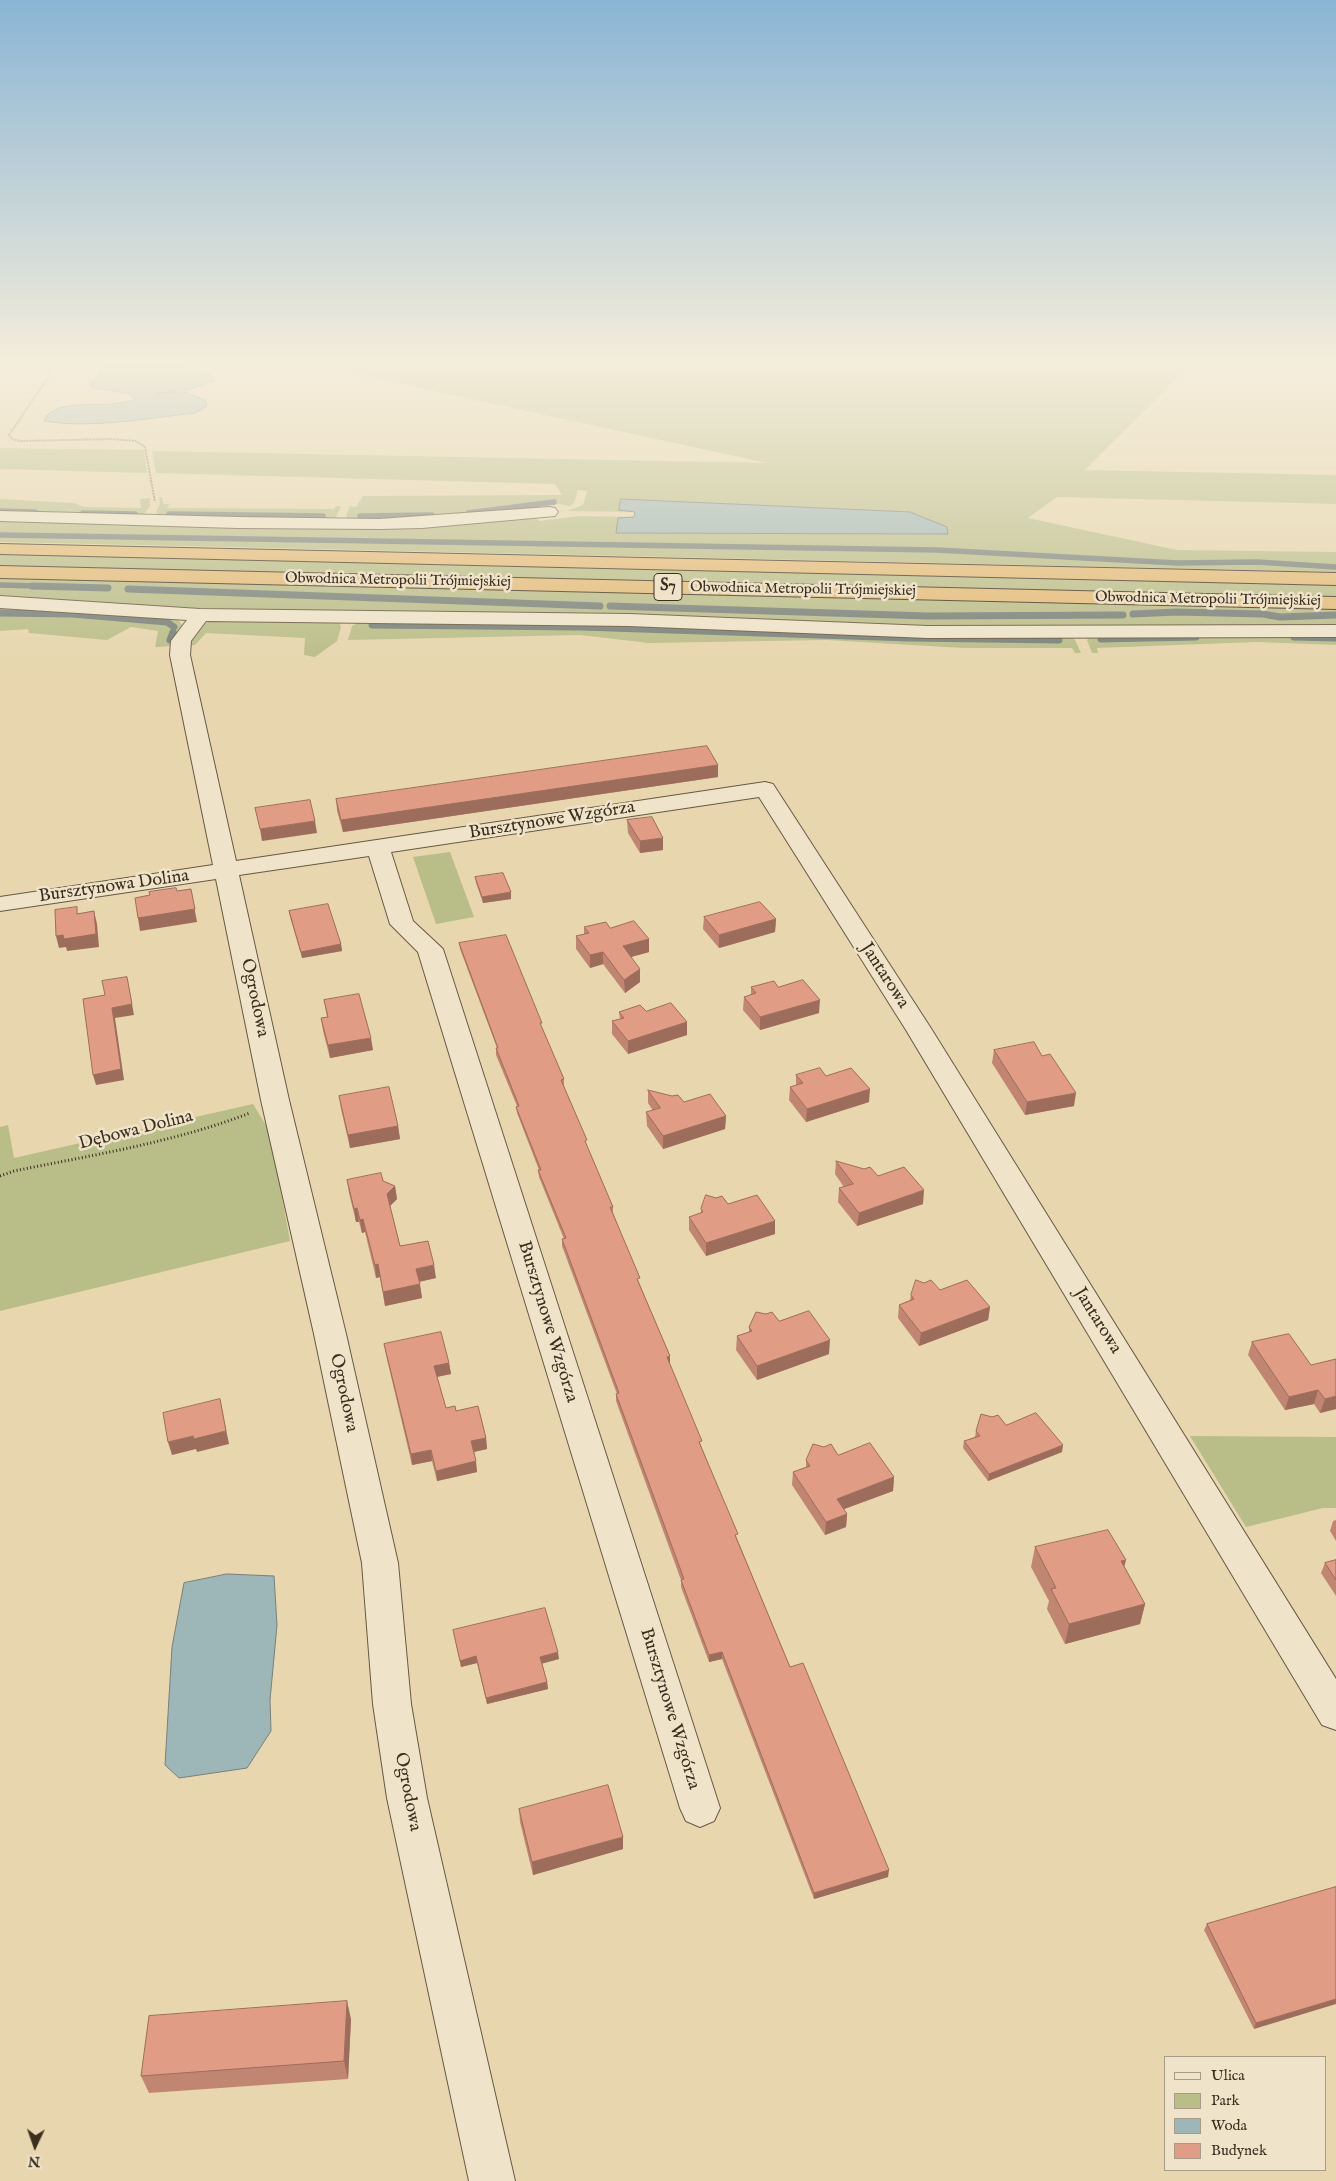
<!DOCTYPE html>
<html>
<head>
<meta charset="utf-8">
<style>
  body { margin:0 }
  #map { position:relative; width:1336px; height:2181px; overflow:hidden; background:#e7d6ae; font-family:"IM FELL English",serif }
  canvas { display:block }
  .legend { position:absolute; left:1164px; top:2056px; width:162px; height:115px; box-sizing:border-box; background:#efe4ca; border:1px solid #a89c86; margin:0; padding:6px 9px; list-style:none; font-size:15px; color:#3d2f1f }
  .legend li { display:flex; align-items:center; gap:10px; height:25px }
  .legend b { width:25px; border:1px solid #a89c86 }
  .north { position:absolute; left:10px; top:2121px; width:50px; height:50px; -webkit-text-stroke:4px #efe4ca; paint-order:stroke; rotate:183deg; font-size:14px; font-weight:700; line-height:20px; text-align:center; color:#3d2f1f }
  .north::after { content:''; display:block; margin:auto; width:18px; height:22px; background:#3d2f1f; clip-path:polygon(50% 0,100% 100%,50% 72%,0 100%) }
</style>
</head>
<body>
<div id="map">
<canvas width="1336" height="2181"></canvas>
<ul class="legend">
<li><b style="height:6px;background:#efe4ca"></b>Ulica</li>
<li><b style="height:14px;background:#b9bd88"></b>Park</li>
<li><b style="height:14px;background:#9db6b7"></b>Woda</li>
<li><b style="height:14px;background:#e09c84"></b>Budynek</li>
</ul>
<div class="north">N</div>
</div>
<script>
const ctx = document.querySelector('canvas').getContext('2d');
ctx.lineJoin = 'round';
function fillPath(path, color) {
  ctx.fillStyle = color;
  ctx.fill(path, 'evenodd');
}
function trace(path, color, width, dash) {
  ctx.strokeStyle = color;
  ctx.lineWidth = width;
  ctx.lineCap = dash ? 'butt' : 'round';
  ctx.setLineDash(dash || []);
  ctx.stroke(path);
}
function label(font, color, halo, rows, align = 'center') {
  ctx.font = font + ' "IM FELL English",serif';
  ctx.lineWidth = 5;
  ctx.setLineDash([]);
  ctx.textBaseline = 'middle';
  ctx.strokeStyle = halo;
  ctx.fillStyle = color;
  for (const [text, x, y, turn = 0] of rows) {
    ctx.save();
    ctx.translate(x, y);
    ctx.rotate((+turn || 0) * Math.PI / 180);
    ctx.textAlign = isNaN(turn) ? turn : align;
    if (halo) ctx.strokeText(text, 0, 0);
    ctx.fillText(text, 0, 0);
    ctx.restore();
  }
}
fillPath(new Path2D(`
  M318,366h874l-19,16 -88,88 251,5v29l-279,-7 -29,21 149,32 159,2v20l-1336,-30v-23l359,8 175,-10 5,4 40,-5 56,1 -19,16 332,1 -38,-22 -289,-12 -1,10 15,2 -68,-1 16,-6 4,-14 -9,-1 -4,13 -4,3 -11,-2 -120,15h-91l-2,-3 4,-10 6,1 7,-11 199,-1 -7,-11 -399,-11 -4,-22 615,12z
  M0,448l144,2 3,23 -147,-4z
  M159,497h3l1,7h6l-2,4 167,1 2,-3h5l-5,11 -6,3 -170,-4 -4,-4 4,-8z
  M150,498v8l-5,7 -6,2 -139,-2v-14l74,4 11,4 56,1 -1,-9z
  M0,553l1336,31v13l-1336,-31z
  M0,578l1336,32v18l-319,1 -767,-17 -250,-14z
  M0,605l171,13 7,2 6,7 -9,19 -20,1 3,-16 -27,-4 -24,13 -78,-7 -1,-4 -28,2z
  M212,621l127,1 2,5 -4,14 -22,16 -11,-2 1,-17 -99,-5 -11,12 -10,1 16,-21z
  M359,622l245,1 465,13 6,4 6,13h-6l-3,-5h-109l-136,-8 -178,3 -69,-8 -232,5 4,-14z
  M1336,635v10l-79,-3 -160,6 1,5h-6l-5,-13 4,-4z
  M450,852l24,65 -38,7 -23,-67z
  M253,1104l17,28 20,109 -290,70v-184l8,-2 6,33z
  M1190,1436l146,1v71h-13l-77,19z`), '#b9bd88');
const water = new Path2D(`
  M98,366h91l23,9 2,6 -23,8 -34,4 28,-1 20,8 2,6 -11,7c-49,5 -103,16 -152,8 8,-21 49,-15 67,-17 8,-1 16,-2 24,-4l-8,-7 -34,-5 -3,-4 11,-11z
  M621,499l289,13 37,15 1,7 -332,-1 2,-15 16,-1 1,-5 -16,-2z
  M227,1574l47,2 3,49 -7,75 1,31 -24,37 -68,10 -14,-13 7,-118 12,-64z`);
fillPath(water, '#9db6b7');
trace(water, '#77807a', 1);
trace(new Path2D(`
  M0,511l35,1
  M83,513l52,1
  M468,513l86,-11
  M169,514l154,2
  M360,516l72,-1
  M0,535l937,15 240,13 80,-1 79,5
  M0,585l77,2`), '#77807a', 5.5);
trace(new Path2D(`
  M32,586l76,2
  M128,589l472,17
  M610,606l317,10 196,-1
  M0,613l72,1 95,8 7,5
  M1133,614l43,-2 87,2 17,3 56,-2
  M372,625l210,2 327,11 150,2
  M1294,637l42,1
  M1101,639l95,-2
  M170,640l3,-8`), '#77807a', 7);
const minor = new Path2D(`
  M549,507l6,1 3,4 -3,4 -133,12 -43,1 -142,-1 -237,-7v-10l237,6 142,2z
  M0,596l200,13 429,5 299,12 408,-1v12l-408,1 -299,-12 -423,-5 -15,20 -1,14 46,206 529,-79 8,2 159,246 404,649v51l-14,-5 -416,-695 -147,-233 -368,55 22,69 30,28 277,859 -6,13 -14,6 -14,-6 -6,-13 -262,-856 -28,-28 -21,-68 -130,19 50,225 57,234 52,229 13,141 16,94 88,383h-46l-82,-383 -14,-94 -11,-141 -48,-229 -53,-234 -45,-221 -216,32v-14l213,-32 -43,-210 1,-14 16,-21 -187,-12z`);
const highway = new Path2D(`
  M0,544l1336,29v12l-1336,-31z
  M0,566l1336,31v12l-1336,-31z`);
trace(minor, '#685943', 2);
trace(highway, '#3d2f1f', 2);
trace(new Path2D(`
  M51,366l-2,10 -40,59 3,4 8,2 91,-2 25,2 9,6 10,55`), '#3d2f1f', 2, [0.5, 1]);
trace(new Path2D(`
  M0,1176l14,-5c79,-16 161,-29 236,-58`), '#3d2f1f', 3, [1, 2.5]);
fillPath(minor, '#efe4ca');
fillPath(highway, '#e4bb77');
fillPath(new Path2D(`
  M718,765v12l-375,55 -6,-21 -1,-12z
  M627,820l36,30 -23,3 -12,-20z
  M475,877l36,22 -28,4 -7,-20z
  M289,911l52,33 1,7 -40,7 -12,-41z
  M704,917l72,2 -1,13 -56,16 -16,-19z
  M584,927l26,1 39,11v13l-18,5 9,25 -15,11 -22,-29 -13,4 -14,-19v-13l8,-2z
  M459,943l83,86 22,50v7l23,61 26,60v6l27,72 30,71 -1,7 69,178 52,126 98,210 -74,22 -92,-240 -13,3 -28,-75v-7l-65,-179v-7h1l-55,-148v-7h2l-25,-62 -1,-7h1l-22,-57 -1,-6 1,-1 -21,-51v-7h1l-37,-99z
  M751,987h27l41,26 -59,17 -17,-20 1,-13 7,-2z
  M324,1000l49,50 -43,8 -7,-27 -2,-13 6,-1z
  M619,1012l68,10v13l-59,19 -16,-20v-13l8,-2z
  M994,1050l80,56 -49,9 -33,-52z
  M796,1075l30,1 43,26 -63,20 -17,-22 1,-13 6,-2z
  M648,1090l78,26 -1,13 -62,20 -16,-23 -1,-14 7,-1 -5,-8z
  M339,1096l59,30 2,13 -50,9 -9,-39z
  M836,1161l42,15 45,28 -66,22 -19,-24 1,-14 5,-1 -9,-13z
  M347,1180l36,1 12,5 2,13 -7,7 10,40 36,32 -17,4 3,16 -37,8 -5,-29 -4,1 -11,-46 -3,1 -3,-11h-3l-7,-29z
  M728,1204l47,30 -69,22 -17,-26v-13l12,-4v-4z
  M940,1290l50,17 -2,13 -69,26 -21,-28 1,-13 11,-5 1,-5z
  M766,1314l13,7 50,33 -72,26 -21,-30 1,-14 12,-4v-5z
  M1289,1334l47,75 -16,4 -6,-9 -29,6 -37,-55 4,-13z
  M384,1344l65,19 2,11 -14,3 9,31 40,30 1,11 -13,3 3,20 -40,9 -5,-20 -20,4 -26,-110z
  M1006,1425l56,27 -74,29 -25,-33 1,-7 11,-4 1,-6z
  M838,1455l56,22 -1,14 -49,18 3,5 -1,13 -21,8 -33,-50 1,-13 13,-5v-7z
  M1336,1520v21l-6,-10 3,-10z
  M1035,1547l89,19 21,38 -5,20 -75,20 -18,-35 2,-8 -18,-34z
  M1336,1560v36l-15,-23 4,-10z
  M453,1630l106,29 -17,4 5,19 1,7 -61,15 -10,-41 -16,4z
  M519,1809l104,40 -90,26 -13,-53z
  M1336,1887l-82,142 -50,-99 3,-6z
  M351,2019l-3,60 -199,14 -8,-17z`), '#c18672');
fillPath(new Path2D(`
  M718,765v12l-375,55 -2,-12z
  M315,821l2,12 -55,8 -2,-12z
  M663,838v12l-23,3v-12z
  M191,889l6,33 -57,9 -2,-13z
  M511,892v7l-28,4 -1,-6z
  M94,911l3,13 2,23 -32,4 -1,-4 -7,1 -3,-12z
  M776,919l-1,13 -56,16v-13z
  M649,939v13l-25,7 -1,-13z
  M341,944l1,7 -40,7 -1,-6z
  M603,952v12l-13,4v-13z
  M640,969v13l-15,11 -1,-13z
  M127,977l7,38 -19,3 9,62 -28,5 -3,-10 19,-67z
  M820,1000l-1,13 -59,17v-13z
  M687,1022v13l-59,19v-13z
  M371,1038l2,12 -43,8 -2,-13z
  M870,1089l-1,13 -63,20 1,-13z
  M1076,1093l-2,13 -49,9 2,-13z
  M726,1116l-1,13 -62,20v-13z
  M398,1126l2,13 -50,9 -2,-13z
  M395,1186l2,13 -8,8 -2,-13z
  M924,1190l-1,14 -66,22 2,-13z
  M357,1208l2,14h-3l-2,-13z
  M363,1219l2,13 -3,1 -2,-13z
  M775,1221v13l-69,22v-13z
  M378,1264l2,13 -4,1 -1,-13z
  M434,1265l2,13 -18,4 -2,-13z
  M420,1284l2,14 -37,8 -2,-14z
  M990,1307l-2,13 -69,26 2,-13z
  M830,1340l-1,14 -72,26v-14z
  M670,1356v7h-3v-6z
  M449,1363l2,11 -15,3 -2,-11z
  M1318,1390l-4,14 -29,6 4,-13z
  M1336,1396v13l-16,4 5,-14z
  M220,1399l9,45 -32,8 -1,-3 -24,6 -4,-13 25,-6z
  M486,1438l1,11 -14,3 -2,-11z
  M1063,1445l-1,7 -74,29 1,-7z
  M431,1450l1,11 -20,4 -1,-11z
  M476,1461l1,11 -40,9 -1,-10z
  M894,1477l-1,14 -57,21 1,-13z
  M847,1514l-1,13 -21,8 1,-13z
  M1126,1560l-5,20v-19z
  M1145,1604l-5,20 -75,20 4,-20z
  M558,1652l1,7 -18,5 -1,-7z
  M722,1652v7l-13,3v-7z
  M476,1656l1,7 -16,4 -1,-6z
  M547,1682l1,7 -61,15 -1,-6z
  M623,1837v12l-90,26 -1,-13z
  M889,1870l-1,7 -74,22v-6z
  M1336,1999v5l-82,25 2,-6z
  M347,2001l4,18 -3,60 -4,-18z`), '#9d6d5c');
const building = new Path2D(`
  M707,746l11,19 -377,55 -5,-21z
  M310,800l5,21 -55,8 -5,-21z
  M652,817l11,21 -23,3 -13,-21z
  M503,873l8,19 -29,5 -7,-20z
  M176,888l1,3 14,-2 4,20 -57,9 -3,-20 15,-3 -1,-3z
  M760,902l16,17 -57,16 -15,-18z
  M328,904l13,40 -40,8 -12,-41z
  M77,907v7l17,-3 2,23 -32,5 -1,-4 -7,1 -1,-26z
  M634,921l15,18 -26,7 17,23 -16,11 -21,-28 -13,3 -14,-19 13,-3 -5,-6 22,-5 4,6z
  M506,935l36,88h-2l24,56 -3,1 26,60 -2,1 28,66h-3l30,71 -3,1 33,77 -3,1 35,84 -3,1 39,92 -3,1 55,132 13,-4 86,207 -75,23 -92,-241 -13,3 -28,-75 3,-1 -68,-185 3,-1 -57,-154 4,-1 -28,-68h3l-25,-63 3,-1 -23,-58h2l-39,-105z
  M127,977l5,27 -20,4 9,61 -28,6 -10,-76 22,-4 -3,-14z
  M803,980l17,20 -60,17 -16,-20 12,-4 -5,-6 23,-6 4,6z
  M359,994l12,44 -43,7 -7,-27 7,-1 -4,-17z
  M671,1003l16,19 -59,19 -16,-20 12,-3 -5,-6 21,-7 6,6z
  M1034,1042l8,14 8,-2 26,39 -49,9 -33,-52z
  M820,1068l6,8 25,-8 19,21 -63,20 -17,-22 13,-4 -7,-8z
  M389,1087l9,39 -50,9 -9,-39z
  M648,1090l24,6 6,-1 6,7 26,-8 16,22 -63,20 -17,-24 14,-4z
  M836,1161l28,8 6,-2 8,9 26,-9 20,23 -65,23 -20,-25 14,-4z
  M381,1173l2,8 12,5 -8,8 13,52 28,-5 6,24 -18,4 4,15 -37,8 -5,-28 -3,1 -12,-46 -3,1 -3,-12 -3,1 -7,-29z
  M706,1195l10,3 6,-2 6,8 29,-9 18,26 -69,22 -17,-26 14,-5 -2,-3z
  M916,1280l8,3 7,-3 9,10 27,-10 23,27 -69,26 -22,-28 15,-6 -3,-4z
  M809,1311l21,29 -73,26 -20,-30 15,-5 -3,-4 7,-15 10,2 6,-2 7,9z
  M441,1332l8,31 -15,3 12,42 9,-2 1,5 22,-5 8,32 -15,3 5,20 -40,10 -5,-21 -20,4 -27,-110z
  M1289,1334l22,31 25,-6v37l-11,3 -7,-9 -29,7 -37,-55z
  M220,1399l6,32 -32,8 -1,-3 -25,6 -5,-29z
  M1036,1413l27,32 -74,29 -25,-33 16,-5 -4,-5 5,-17 11,3 6,-2 8,10z
  M870,1443l24,34 -57,22 10,15 -21,8 -33,-50 17,-6 -4,-6 7,-16 11,3 7,-3 7,11z
  M1108,1530l18,30 -5,1 24,43 -76,20 -18,-35 5,-1 -21,-41z
  M1336,1560v20l-11,-17z
  M545,1608l13,44 -18,5 7,25 -61,16 -10,-42 -16,5 -7,-31z
  M608,1785l15,52 -91,25 -13,-53z
  M1336,1887v112l-80,24 -49,-99z
  M347,2001l-3,60 -203,15 8,-60z`);
fillPath(building, '#e09c84');
trace(building, '#9d6d5c', 1);
const sky = ctx.createLinearGradient(0, 0, 0, 672);
sky.addColorStop(0, '#8ab5d4');
sky.addColorStop(0.54, '#f4eddb');
sky.addColorStop(1, '#f4eddb00');
ctx.fillStyle = sky;
ctx.fillRect(0, 0, 1336, 672);
label('15px', '#3d2f1f', '#efe4ca', [
  ["Obwodnica Metropolii Trójmiejskiej",398,581,1],
  ["Obwodnica Metropolii Trójmiejskiej",803,590,1],
  ["Obwodnica Metropolii Trójmiejskiej",1208,600,1]
]);
for (const [x, y, w] of [
  [668,587,28]
]) {
  const box = new Path2D();
  box.roundRect(x - w / 2, y - 13.5, w, 27, 4);
  ctx.fillStyle = '#efe4ca';
  ctx.fill(box);
  trace(box, '#3d2f1f', 1);
}
label('bold 16px', '#3d2f1f', null, [
  ["S7",668,587]
]);
label('18px', '#3d2f1f', '#efe4ca', [
  ["Bursztynowe Wzgórza",552,821,-9],
  ["Bursztynowa Dolina",114,887,-8],
  ["Jantarowa",884,976,57],
  ["Ogrodowa",254,998,78],
  ["Dębowa Dolina",136,1131,-14],
  ["Jantarowa",1097,1321,58],
  ["Bursztynowe Wzgórza",547,1322,73],
  ["Ogrodowa",343,1393,78],
  ["Bursztynowe Wzgórza",669,1709,73],
  ["Ogrodowa",407,1792,79]
]);
</script>
</body>
</html>
